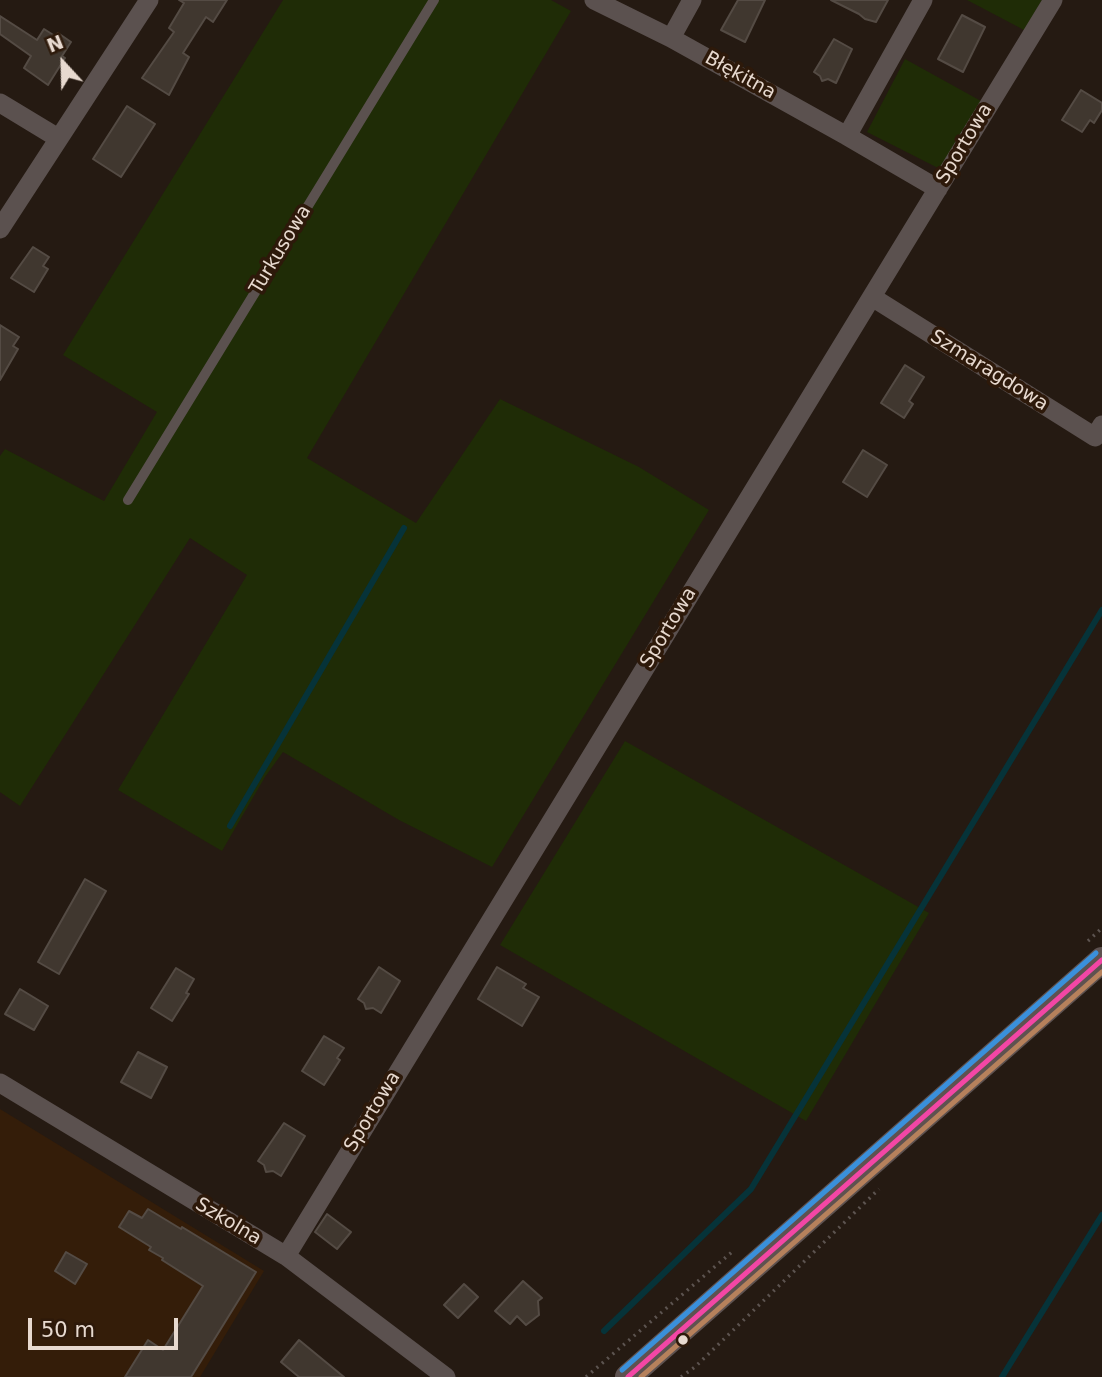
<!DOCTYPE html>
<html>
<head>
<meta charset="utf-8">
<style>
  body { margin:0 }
  #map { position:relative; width:1102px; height:1377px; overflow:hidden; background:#251a12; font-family:"DejaVu Sans",sans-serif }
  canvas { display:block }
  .north { position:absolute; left:28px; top:28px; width:70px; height:70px; -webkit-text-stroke:5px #2d190a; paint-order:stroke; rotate:338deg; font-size:19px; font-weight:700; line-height:28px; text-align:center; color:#e7d9cf }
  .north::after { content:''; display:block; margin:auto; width:24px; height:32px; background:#e7d9cf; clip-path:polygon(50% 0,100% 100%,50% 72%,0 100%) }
  .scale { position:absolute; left:28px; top:1318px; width:150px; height:32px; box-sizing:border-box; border:4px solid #e7d9cf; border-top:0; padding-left:9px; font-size:21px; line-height:24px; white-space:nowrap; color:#e7d9cf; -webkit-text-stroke:5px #2d190a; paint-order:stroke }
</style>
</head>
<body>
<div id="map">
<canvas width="1102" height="1377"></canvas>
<div class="north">N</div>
<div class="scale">50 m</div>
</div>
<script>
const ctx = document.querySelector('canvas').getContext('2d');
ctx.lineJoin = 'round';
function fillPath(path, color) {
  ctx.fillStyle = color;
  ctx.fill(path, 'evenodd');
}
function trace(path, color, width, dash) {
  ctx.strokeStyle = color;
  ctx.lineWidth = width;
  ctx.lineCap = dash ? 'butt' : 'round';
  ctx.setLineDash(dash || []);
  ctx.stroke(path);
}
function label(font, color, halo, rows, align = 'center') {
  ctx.font = font + ' "DejaVu Sans",sans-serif';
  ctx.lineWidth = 7;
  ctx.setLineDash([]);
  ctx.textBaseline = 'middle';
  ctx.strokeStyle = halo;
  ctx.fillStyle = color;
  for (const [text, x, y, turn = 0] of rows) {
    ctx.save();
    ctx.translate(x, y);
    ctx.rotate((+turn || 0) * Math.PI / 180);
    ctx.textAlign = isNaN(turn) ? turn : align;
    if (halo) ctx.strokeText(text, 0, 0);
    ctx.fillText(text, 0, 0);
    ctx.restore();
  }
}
fillPath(new Path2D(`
  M0,1109l264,162 -64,106h-200z`), '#341d09');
fillPath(new Path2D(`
  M283,0h268l20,11 -264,447 109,65 84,-124 139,68 70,43 -217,357 -93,-47 -116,-68 -18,25 -43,74 -104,-61 129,-215 -57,-37 -170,268 -20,-14v-336l5,-7 99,52 53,-89 -94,-57z
  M967,0h75l-18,30z
  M905,59l76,42 -41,68 -73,-37z
  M625,741l304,172 -123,208 -306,-176z`), '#1f2c06');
trace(new Path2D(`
  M230,826l174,-298
  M604,1331l147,-142 351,-579
  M1002,1377l100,-162`), '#063339', 6);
const building = new Path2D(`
  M179,0h48l-14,22 -7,-5 -23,36 6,4 -20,38 -27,-17 32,-46 -5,-4 15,-25z
  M738,0h27l-20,42 -24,-12z
  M831,0h57l-12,22 -11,-3 -6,-5z
  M962,15l23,12 -22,45 -25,-13z
  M0,16l37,24 7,-11 11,7 3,-3 13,9 -9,14 3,2 -17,27 -24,-17 7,-12 -31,-22z
  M834,39l18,10 -16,34 -8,-4 -6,2 -2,-5 -6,-4z
  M1081,90l21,13v7l-8,13 -4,-3 -8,12 -20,-12z
  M127,106l28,18 -34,53 -28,-18z
  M33,247l16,10 -6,9 5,3 -14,23 -23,-14z
  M0,325l19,12 -6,9 5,3 -18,31z
  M905,365l19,12 -15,24 4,3 -9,14 -23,-15z
  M863,450l24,15 -20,32 -24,-15z
  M85,879l21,12 -47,83 -21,-12z
  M379,967l21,14 -19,32 -8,-5 -7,1 -2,-6 -6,-4z
  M497,967l29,17 -3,4 16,9 -17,29 -44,-27z
  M176,968l18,11 -8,14 3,1 -17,27 -21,-13z
  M20,989l28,17 -14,24 -29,-16z
  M324,1036l20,12 -7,10 3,2 -16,25 -22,-14z
  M138,1052l29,15 -16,31 -30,-16z
  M284,1123l21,13 -24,40 -8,-5 -7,1 -2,-7 -6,-4z
  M148,1209l33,20 1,-2 74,45 -65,105h-66l23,-37 15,10 40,-64 -41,-26 1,-2 -14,-8 2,-3 -32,-20 10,-16 13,7z
  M327,1214l24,18 -14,17 -22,-17z
  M66,1252l21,12 -12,20 -20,-13z
  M523,1281l19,17 -4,3 1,14 -13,10 -9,-9 -7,8 -15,-13z
  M464,1284l14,13 -20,21 -14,-13z
  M299,1340l45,37h-45l-18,-15z`);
fillPath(building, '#40372f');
trace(building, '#544b44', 2);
trace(new Path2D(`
  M1088,941l14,-13
  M586,1377l146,-125
  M681,1377l14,-10 184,-178`), '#5d5450', 3.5, [2, 5]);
trace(new Path2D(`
  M128,500l306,-500`), '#5b514f', 10);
trace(new Path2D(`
  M594,0l77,38 176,98
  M923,0l-76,136 91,53
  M671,38l21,-38
  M0,103l58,35
  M0,229l149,-229
  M872,297l223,140 7,-12
  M0,1083l286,173 160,121
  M286,1256l767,-1256`), '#5b514f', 19);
trace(new Path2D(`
  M628,1377l474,-417`), '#5e5250', 26);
trace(new Path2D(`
  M628,1377l474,-417`), '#f346a5', 5);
trace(new Path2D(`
  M641,1377l461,-405`), '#b6815c', 5);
trace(new Path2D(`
  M622,1370l474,-417`), '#3a90db', 5);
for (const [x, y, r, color] of [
  [683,1340,6,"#e7d9cf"]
]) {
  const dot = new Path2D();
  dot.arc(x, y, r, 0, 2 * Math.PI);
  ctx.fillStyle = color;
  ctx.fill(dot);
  trace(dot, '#2d190a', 2.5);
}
label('19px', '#e7d9cf', '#2d190a', [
  ["Błękitna",740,76,29],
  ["Sportowa",965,144,-59],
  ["Turkusowa",281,250,-59],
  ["Szmaragdowa",989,371,32],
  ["Sportowa",669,628,-59],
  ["Sportowa",373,1112,-59],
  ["Szkolna",228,1222,31]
]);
</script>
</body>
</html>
